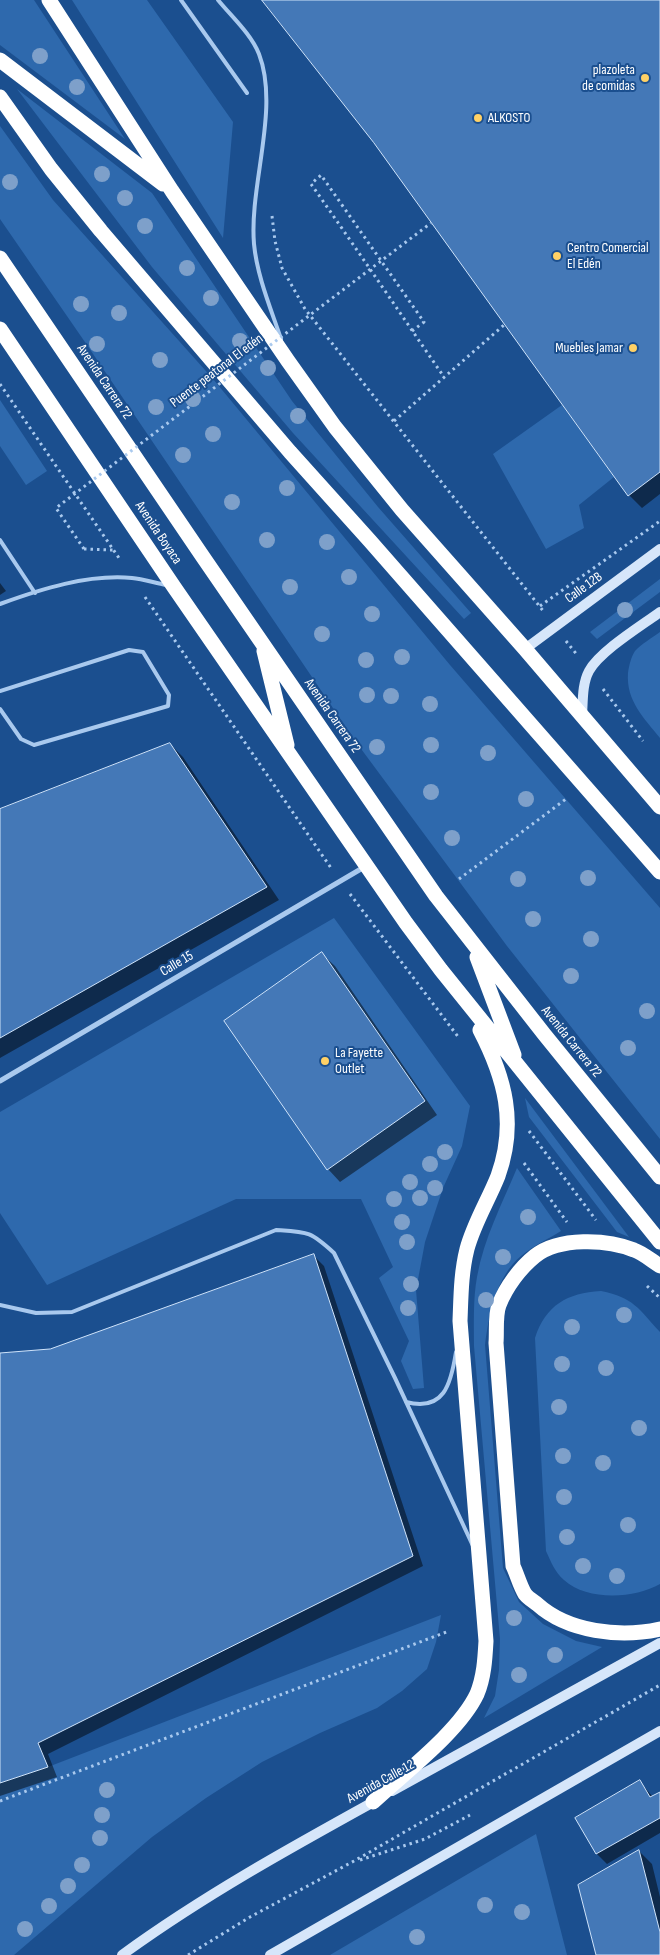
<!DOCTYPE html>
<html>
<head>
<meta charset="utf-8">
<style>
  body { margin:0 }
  canvas { display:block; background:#1b4f8f }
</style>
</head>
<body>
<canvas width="660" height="1955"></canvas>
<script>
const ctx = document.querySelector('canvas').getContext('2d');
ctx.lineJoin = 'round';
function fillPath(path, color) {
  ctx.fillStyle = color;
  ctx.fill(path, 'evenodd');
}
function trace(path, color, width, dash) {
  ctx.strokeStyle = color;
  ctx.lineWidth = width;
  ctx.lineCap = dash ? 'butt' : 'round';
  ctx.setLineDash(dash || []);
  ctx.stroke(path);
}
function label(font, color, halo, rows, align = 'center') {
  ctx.font = font + ' "Sofia Sans Condensed",sans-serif';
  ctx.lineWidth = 4;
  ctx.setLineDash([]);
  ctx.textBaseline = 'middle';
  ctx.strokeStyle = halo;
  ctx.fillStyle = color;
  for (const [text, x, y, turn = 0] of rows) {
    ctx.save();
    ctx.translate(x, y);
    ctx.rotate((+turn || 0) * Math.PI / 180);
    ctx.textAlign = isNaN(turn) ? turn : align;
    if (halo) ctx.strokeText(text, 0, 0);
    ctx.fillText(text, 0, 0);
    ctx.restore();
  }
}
fillPath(new Path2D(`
  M0,0h34l91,139 -125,-94z
  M72,0h75l86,122 -10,116z
  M17,89l135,104 140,208 86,106 93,106 -7,6 -171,-186 -141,-166z
  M0,126l53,74 160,179 237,286 210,243v231l-153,-193 -151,-204 -269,-397 -87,-126z
  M0,400l47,71 -21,14 -26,-39z
  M562,405l52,72 -35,28 5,23 -38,21 -53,-95z
  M660,579v13l-63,47 -7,-7z
  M660,632v106c-16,-20 -34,-37 -32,-65 1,-7 3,-16 7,-22 6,-7 17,-13 25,-19z
  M334,918l136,188 -8,40 -19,42 -18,54 -9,48 8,98 -11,1 -12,-28 8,-20 -30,-63 14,-11 -32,-68h-125l-189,86 -47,-72v-101z
  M525,1098l104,139 -12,-5 -88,-115z
  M517,1168l44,63c-13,8 -28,15 -40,25 -25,21 -32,58 -36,89l18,223 16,34 24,22 33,17 26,6 -118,71 11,-22 4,-26 1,-31 -26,-293c0,-23 -1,-47 3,-69 7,-39 25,-73 40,-109z
  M601,1291c33,7 37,17 59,41v252c-26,15 -73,17 -96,-4 -9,-8 -13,-18 -18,-29l-11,-213c11,-33 32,-45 66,-47z
  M441,1615l-5,27 -9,27 -25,22 -25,17 -57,25 -58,29 -56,36 -54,39 -138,118h-14v-172l48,-16z
  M536,1834l31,121h-237z`), '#2e69ad');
fillPath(new Path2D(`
  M265,0h395v494l-18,14 -13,-13 -254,-353z
  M0,583l6,8 -6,4z
  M170,744l13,13 96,143 -279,158v-248z
  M322,954l13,12 102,149 -97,67 -12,-13z
  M314,1256l10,10 99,300 -375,188 9,23 -57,19v-441l50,-5z
  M640,1782l13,15 7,-4v40l-53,31 -10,-10 -20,-36z
  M639,1851l13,13 8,33v58h-63z`), '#0007');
const building = new Path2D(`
  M262,0h398v472l-32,24 -254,-353z
  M170,743l97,144 -267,151v-229z
  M322,952l103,149 -98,69 -103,-149z
  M314,1254l99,302 -375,187 10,24 -48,16v-430l50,-4z
  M640,1780l10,17 10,-5v26l-64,36 -21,-36z
  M639,1850l21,82v23h-64l-18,-70z`);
fillPath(building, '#4478b7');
trace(building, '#cfe3fa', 1);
trace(new Path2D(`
  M272,216l3,25 7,27 23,41 239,303
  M412,331l12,-9 -103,-147 -10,9c45,64 89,129 133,193
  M0,384l121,177
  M394,421l110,-96
  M84,549l29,1
  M145,597l186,271
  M540,606l120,-85
  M566,641l12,15
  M603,689l40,52
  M459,879l107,-80
  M350,894l109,144
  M529,1131l67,89
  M524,1163l43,59
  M647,1286l13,12
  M0,1801l449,-170
  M360,1860l65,-21 45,-24
  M188,1955l62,-38 104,-56 306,-176`), '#a9c9ee', 3, [2.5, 4]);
trace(new Path2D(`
  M181,0l66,93
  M218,0c14,17 33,34 41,54 21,55 -10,131 -5,190 3,32 17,65 27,95
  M0,540l35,53
  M0,604c41,-15 88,-30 132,-26 11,1 23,5 34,7
  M0,691l129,-41 14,2 26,43 -1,11 -134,39 -13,-6 -21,-30
  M0,1305l36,8 36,-1 204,-82c32,2 34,1 58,23l61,125 78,168
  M406,1402c38,10 45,-18 50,-50`), '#a9c9ee', 4);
trace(new Path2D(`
  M0,1081l366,-215`), '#a9c9ee', 5);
trace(new Path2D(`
  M525,649l135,-100
  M582,716c1,-15 0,-32 7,-45 11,-20 52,-45 71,-59
  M392,1791l268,-148
  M122,1955c81,-59 168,-107 255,-155
  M270,1955l390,-224`), '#d6e6fa', 10);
trace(new Path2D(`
  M49,0l123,191 116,170 47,66 67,83 123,139 135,158
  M0,60l163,124
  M0,97l51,72 50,62 189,221 80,89 290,331
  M0,258l203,299 233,339 108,138 116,143
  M0,329l174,258 232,336 35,47 219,272
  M264,651l23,94
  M477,957l37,98
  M660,1266c-8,-5 -17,-13 -26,-16 -27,-11 -75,-13 -99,6 -15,12 -29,31 -36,49 -4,10 -2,27 -3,38l17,223c4,8 7,20 12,28 3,4 8,7 12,10 31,28 83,34 123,25
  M373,1802c31,-29 86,-70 104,-108 7,-17 8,-35 9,-53l-26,-320c1,-25 1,-48 7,-72 7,-26 21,-48 31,-73 19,-53 7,-98 -18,-146`), '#fff', 15);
trace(new Path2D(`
  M84,549l-28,-41 375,-285`), '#a9c9ee', 3, [2.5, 4]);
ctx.fillStyle = '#7ea0ca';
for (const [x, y] of [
  [40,56],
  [77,87],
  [102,174],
  [10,182],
  [125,198],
  [145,226],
  [187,268],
  [211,298],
  [81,304],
  [119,313],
  [240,341],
  [97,344],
  [160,360],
  [268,368],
  [193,399],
  [156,407],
  [298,416],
  [213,434],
  [183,455],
  [287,488],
  [232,502],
  [267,540],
  [327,542],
  [349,577],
  [290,587],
  [625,610],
  [372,614],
  [322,634],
  [402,657],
  [366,660],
  [367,695],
  [391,696],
  [430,704],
  [431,745],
  [377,747],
  [488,753],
  [431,792],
  [526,799],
  [452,838],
  [588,878],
  [518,879],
  [533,919],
  [591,939],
  [571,976],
  [647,1011],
  [628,1048],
  [445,1152],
  [430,1164],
  [410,1182],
  [435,1188],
  [420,1198],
  [394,1199],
  [528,1217],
  [402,1222],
  [407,1242],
  [503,1257],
  [411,1284],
  [486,1300],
  [408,1308],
  [624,1315],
  [572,1327],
  [562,1364],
  [606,1368],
  [559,1407],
  [639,1428],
  [563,1456],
  [603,1463],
  [564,1497],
  [628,1525],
  [567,1537],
  [583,1566],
  [617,1576],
  [514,1618],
  [555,1655],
  [519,1675],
  [107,1790],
  [102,1815],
  [100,1838],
  [82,1865],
  [68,1886],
  [485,1905],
  [49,1906],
  [522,1912],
  [25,1929],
  [417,1937]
]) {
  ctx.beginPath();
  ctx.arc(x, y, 8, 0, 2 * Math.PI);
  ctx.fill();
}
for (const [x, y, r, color] of [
  [645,78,5,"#ffd166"],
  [478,118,5,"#ffd166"],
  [557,256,5,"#ffd166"],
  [633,348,5,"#ffd166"],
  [325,1061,5,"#ffd166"]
]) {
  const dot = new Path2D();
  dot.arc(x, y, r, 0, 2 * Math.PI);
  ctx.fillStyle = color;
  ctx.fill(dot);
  trace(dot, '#1b4f8f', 2);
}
label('14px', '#fff', '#1b4f8f', [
  ["plazoleta",635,70,"right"],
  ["de comidas",635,86,"right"],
  ["ALKOSTO",488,118],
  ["Centro Comercial",567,248],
  ["El Edén",567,264],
  ["Muebles Jamar",623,348,"right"],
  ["La Fayette",335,1053],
  ["Outlet",335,1069]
], 'left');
label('14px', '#fff', '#1b4f8f', [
  ["Puente peatonal El edén",217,371,-37],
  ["Avenida Carrera 72",104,382,56],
  ["Avenida Boyaca",158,533,56],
  ["Calle 12B",584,588,-36],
  ["Avenida Carrera 72",332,716,55],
  ["Calle 15",177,964,-31],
  ["Avenida Carrera 72",571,1042,51],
  ["Avenida Calle 12",381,1782,-29]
]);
</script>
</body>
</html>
